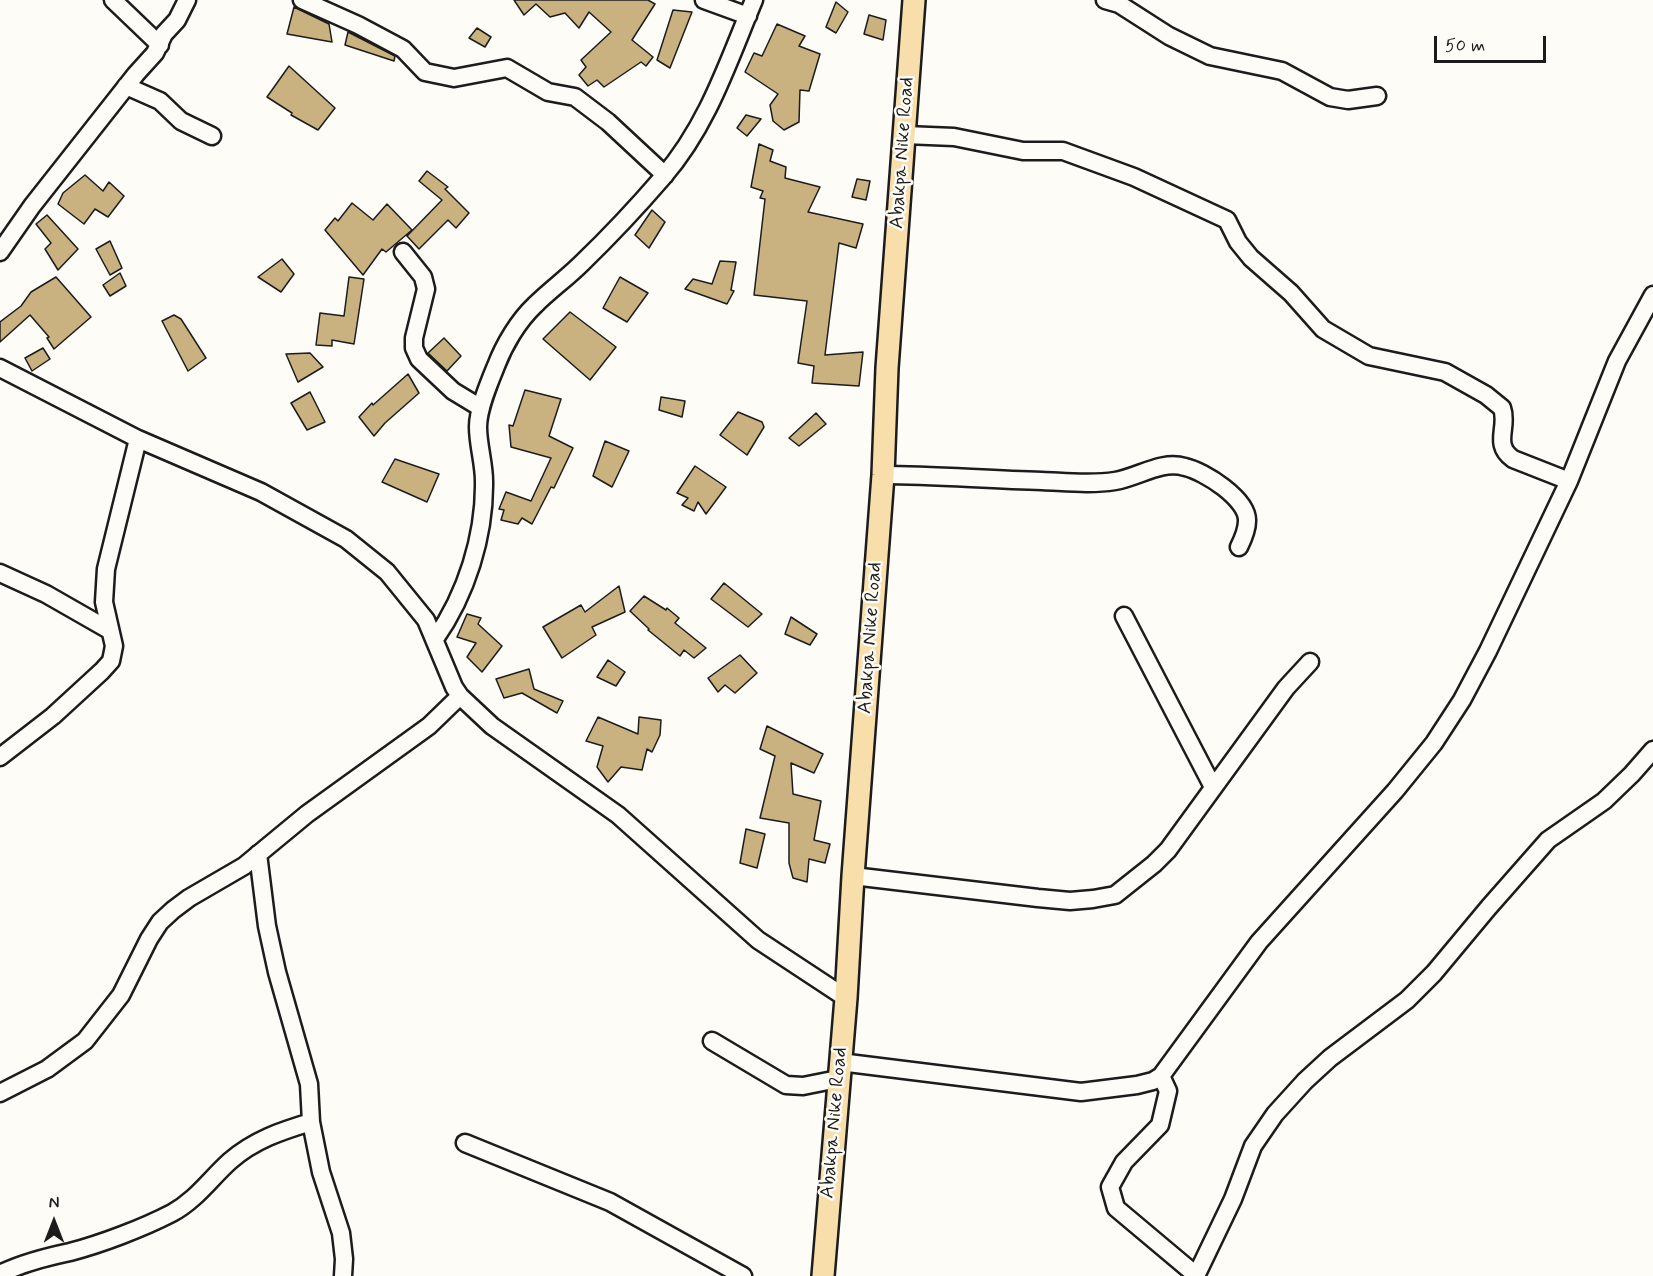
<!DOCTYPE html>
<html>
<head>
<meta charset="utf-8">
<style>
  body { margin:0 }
  #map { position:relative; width:1653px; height:1276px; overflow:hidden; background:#fdfcf7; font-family:Mynerve,sans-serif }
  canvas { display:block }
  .north { position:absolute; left:24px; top:1192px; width:60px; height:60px; -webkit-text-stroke:4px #fdfcf7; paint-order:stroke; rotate:0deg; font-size:16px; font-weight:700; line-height:24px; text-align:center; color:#1c1c1c }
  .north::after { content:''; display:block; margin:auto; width:21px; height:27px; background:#1c1c1c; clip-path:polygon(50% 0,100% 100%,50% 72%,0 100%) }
  .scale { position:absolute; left:1434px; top:36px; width:112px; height:27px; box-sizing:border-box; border:3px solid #1c1c1c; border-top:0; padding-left:8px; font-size:18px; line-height:21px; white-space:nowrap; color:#1c1c1c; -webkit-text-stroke:4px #fdfcf7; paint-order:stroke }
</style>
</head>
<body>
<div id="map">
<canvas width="1653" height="1276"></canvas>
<div class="north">N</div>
<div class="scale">50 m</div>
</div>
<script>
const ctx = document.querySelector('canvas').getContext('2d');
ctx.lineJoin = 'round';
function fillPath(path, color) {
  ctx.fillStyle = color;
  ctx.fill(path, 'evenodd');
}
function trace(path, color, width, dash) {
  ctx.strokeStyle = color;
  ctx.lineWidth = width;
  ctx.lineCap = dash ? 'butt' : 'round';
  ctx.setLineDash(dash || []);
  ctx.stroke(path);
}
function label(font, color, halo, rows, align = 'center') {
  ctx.font = font + ' Mynerve,sans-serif';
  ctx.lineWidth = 5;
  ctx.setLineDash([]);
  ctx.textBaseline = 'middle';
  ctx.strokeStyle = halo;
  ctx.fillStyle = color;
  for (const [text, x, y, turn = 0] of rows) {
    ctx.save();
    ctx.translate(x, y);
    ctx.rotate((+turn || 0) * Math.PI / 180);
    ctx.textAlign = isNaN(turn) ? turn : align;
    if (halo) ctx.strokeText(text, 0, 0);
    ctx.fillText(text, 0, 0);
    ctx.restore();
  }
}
const building = new Path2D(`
  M514,0h134l7,4 -23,36 21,17 -7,9 -5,-4 -37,25 -7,-7 -9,6 -9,-11 7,-8 -5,-7 30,-28 -22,-20 -10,16 -14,-15 -15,4 -14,-13 -12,11z
  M836,2l12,10 -12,21 -10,-6z
  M294,7l35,17 3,18 -45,-8z
  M673,10l19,2 -22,56 -13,-8z
  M869,15l17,5 -3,20 -19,-6z
  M777,24l28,12 -6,10 21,8 -11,37 -9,-1 -1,32 -15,8 -11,-9 -3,-16 8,-11 -33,-22 9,-19 8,3z
  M477,28l14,9 -6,10 -16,-9z
  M348,32l47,24 -1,5 -49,-16z
  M289,66l46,42 -17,22 -27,-15 1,-2 -25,-16z
  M746,115l15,4 -14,17 -10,-8z
  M759,144l14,6 -3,11 16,6 -1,11 35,9 -12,25 55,12 -7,24 -17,-5 -14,112 38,-3 -4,34 -47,-3 2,-17 -16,-3 9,-62 -53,-6 11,-96 -5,-1 3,-7 -12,-4z
  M427,171l21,16 -3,2 24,24 -13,15 -8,-8 -29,29 -12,-13 35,-36 -23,-19z
  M85,175l18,16 6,-9 15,14 -16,21 -13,-8 -11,15 -26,-20 5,-11z
  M857,179l13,2 -4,19 -14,-3z
  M352,203l21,17 14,-16 25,26 -26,22 -4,-3 -19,26 -38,-45 10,-12 3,3z
  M652,210l13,12 -16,26 -14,-13z
  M47,215l31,34 -20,21 -13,-21 6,-6 -15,-19z
  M110,241l12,27 -12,7 -14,-26z
  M282,259l12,15 -13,18 -23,-15z
  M720,261l16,1 -5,28 3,1 -7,13 -42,-15 8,-10 19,5z
  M120,273l6,13 -16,10 -7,-11z
  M56,277l35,40 -37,32 -7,-11 2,-1 -19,-22 -30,27v-20l21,-16 10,-14z
  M349,277l15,2 -10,65 -22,-4v6l-16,-1 4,-32 24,3z
  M620,277l28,16 -21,29 -24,-14z
  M570,312l46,35 -26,33 -47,-41z
  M174,315l7,4 25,39 -18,13 -26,-50z
  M444,338l17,18 -14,15 -19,-18z
  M43,348l7,11 -18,12 -7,-13z
  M310,353l13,14 -25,15 -12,-28z
  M408,374l11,19 -34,30 -11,13 -15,-19 13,-14 1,2z
  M525,390l36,9 -12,37 24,12 -19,40 -3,-1 -19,37 -10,-6 -4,6 -17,-4 3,-10 -5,-1 7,-17 25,9 20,-43 -40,-11 -2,-22 4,1z
  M310,392l15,30 -18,8 -16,-27z
  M661,397l24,4 -3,16 -23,-7z
  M738,412l24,10 2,5 -17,28 -27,-20z
  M816,413l10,11 -27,22 -10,-8z
  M605,441l24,10 -17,36 -19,-11z
  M395,459l44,15 -12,28 -45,-20z
  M695,466l31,21 -20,27 -8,-12 -4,9 -12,-6 6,-7 -11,-5z
  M724,583l38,31 -14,13 -37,-28z
  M619,586l6,26 -33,15 4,8 -34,23 -19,-31 38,-22 4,7z
  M644,596l22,14 1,-2 12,10 -4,5 31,25 -12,10 -10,-8 -4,6 -32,-26 1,-1 -19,-18z
  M467,614l14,4 -3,6 24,22 -20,26 -15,-15 9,-14 -19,-6z
  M791,617l26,17 -7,11 -25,-11z
  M740,655l17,18 -22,20 -10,-8 -7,7 -10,-14z
  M608,660l17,12 -9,14 -19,-9z
  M529,669l5,20 29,12 -6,12 -35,-20 -18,5 -8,-19z
  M598,717l40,17 1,-17 22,3 -1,15 -8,17 -5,-3 -5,21 -21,-3 -13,15 -11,-15 6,-21 -17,-5z
  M767,726l56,28 -9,19 -23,-10 2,31 28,7 -7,39 16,4 -5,19 -16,-4 -2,23 -14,-4 -4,-15v-40l-29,-5 15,-62 -15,-7z
  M746,829l19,5 -8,34 -17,-5z`);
fillPath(building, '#c9b180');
trace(building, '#1c1c1c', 1.5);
const minor = new Path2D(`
  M113,0l47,45
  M302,0l56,25 45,24 22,23 29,6 53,-10 41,24 27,5 33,25 57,53
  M704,0l44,16
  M1105,0l14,4 50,32 41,20 72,15 48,26 18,3 29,-4
  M126,86l34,15 21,20 31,15
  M905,135l49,2 69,14h40l71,26 93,43 11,22 13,16 40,35 32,36 46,27 76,16 41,23 16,13c7,19 -10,36 11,51l56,22
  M0,252l32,-46 104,-132 19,-21 9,-19 13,-14 10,-20
  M403,252l20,25 3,12 -12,49v10l5,11 34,32 28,17
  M0,368l138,71 123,53 85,47 41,33 39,48 28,67 6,9 32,30 126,89 140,125 88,58
  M883,475c53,0 106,5 159,6 24,1 49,4 73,0 24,-4 46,-21 70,-14 19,4 63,32 62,54 0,9 -4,18 -8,26
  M0,573l46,21 63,36
  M1124,616l89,171
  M435,639c31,-44 50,-103 49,-158 0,-18 -6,-36 -6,-54 0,-18 11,-44 18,-61 8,-21 22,-45 39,-61 15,-15 32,-27 47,-42 28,-27 56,-57 81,-86 45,-52 65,-115 91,-177
  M0,757l53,-41 49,-45 9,-10 3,-15 -10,-44 2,-33 32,-130
  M258,854l9,72 10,46 32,112 2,38 10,50 20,61 3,26 -1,17
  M853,876l185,22 32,3 23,-2 22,-4 39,-31 14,-14 118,-162 24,-26
  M712,1041l74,44 17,1 35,-7
  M840,1062l241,30 56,-7 16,-4 8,-5 98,-134 136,-151 39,-48 28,-43 26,-49 81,-170 48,-120 36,-66
  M1161,1076l7,15 -8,34 -36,37 -14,25 6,21 81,68
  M0,1093l47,-24 38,-28 36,-46 28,-56 11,-17 13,-12 16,-12 55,-32 63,-52 122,-88 31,-30
  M465,1143l145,59 133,74
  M0,1274c22,-11 46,-17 70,-22 31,-8 73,-24 102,-39 24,-13 38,-34 58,-52 24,-21 51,-30 81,-39
  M1196,1276l37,-77 20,-53 22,-32 30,-33 25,-23 77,-58 27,-27 55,-66 59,-67 56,-39 28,-27 21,-24`);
const major = new Path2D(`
  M823,1276l23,-278 7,-122 30,-401 4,-107 27,-368`);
trace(minor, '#1c1c1c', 21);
trace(major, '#1c1c1c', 26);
trace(minor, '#fdfcf7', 16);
trace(major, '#f8deab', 21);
label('20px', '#1c1c1c', '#fdfcf7', [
  ["Abakpa Nike Road",903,153,-86],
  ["Abakpa Nike Road",871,638,-86],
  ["Abakpa Nike Road",835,1123,-85]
]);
</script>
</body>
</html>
